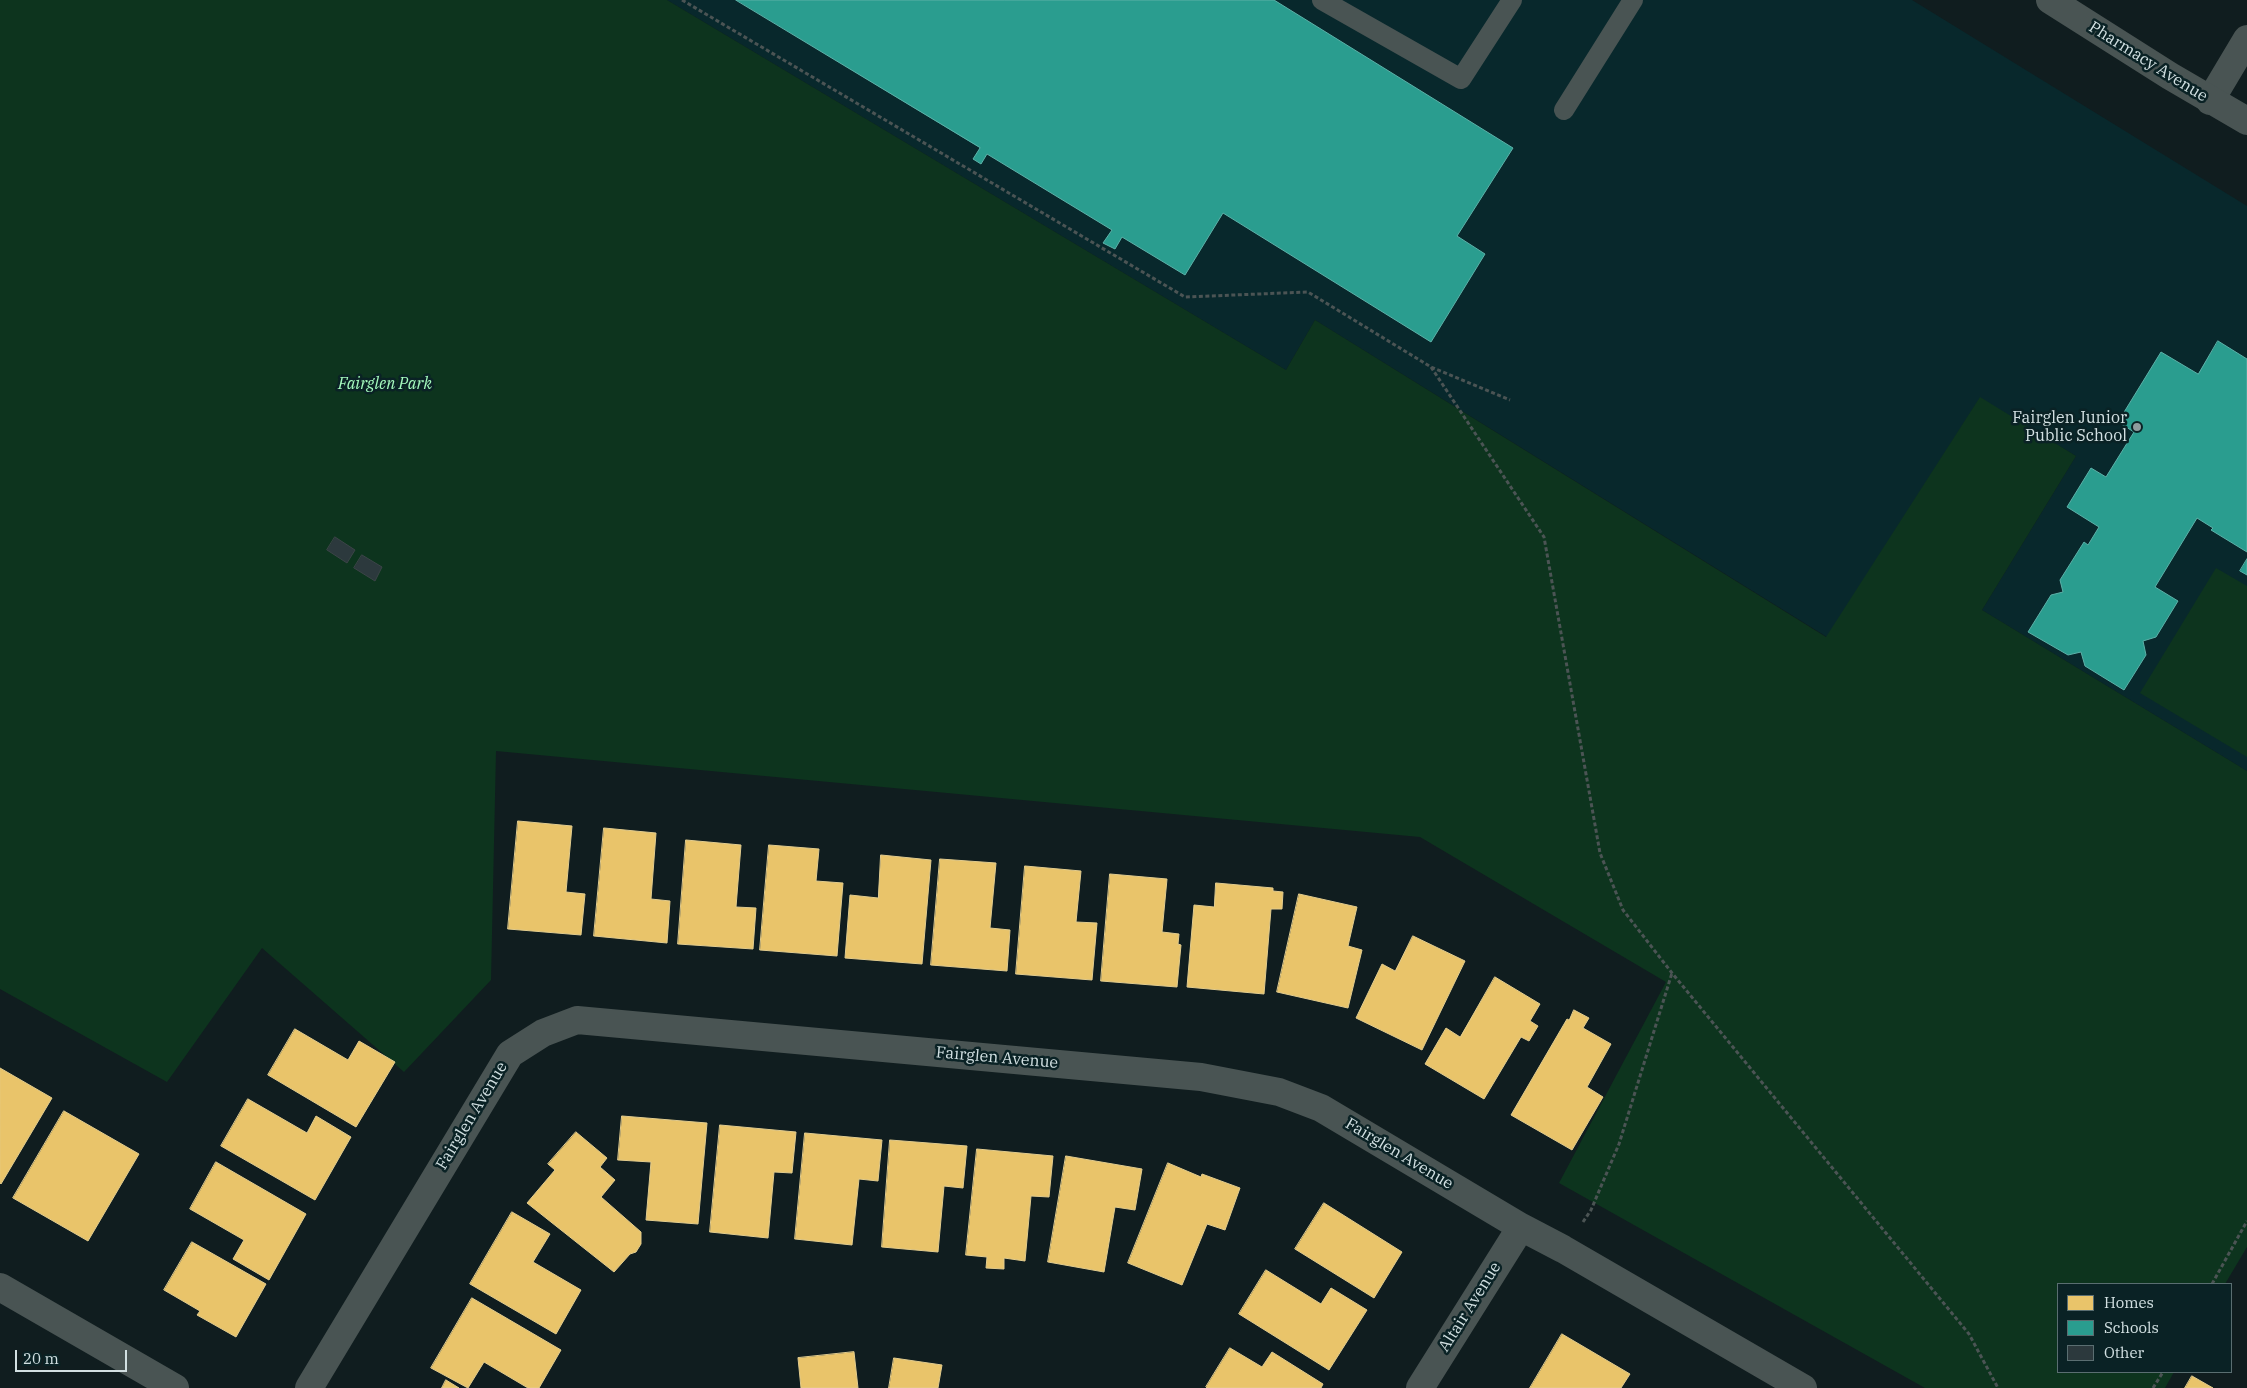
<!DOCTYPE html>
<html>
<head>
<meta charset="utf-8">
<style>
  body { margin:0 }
  #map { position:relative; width:2247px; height:1388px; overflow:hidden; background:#101d1f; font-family:"IBM Plex Serif",serif }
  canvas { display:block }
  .legend { position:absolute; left:2057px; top:1283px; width:175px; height:90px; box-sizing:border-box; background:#0a2225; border:1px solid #5a6e71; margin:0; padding:6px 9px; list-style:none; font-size:15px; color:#d2e0e2 }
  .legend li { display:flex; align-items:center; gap:10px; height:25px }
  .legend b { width:25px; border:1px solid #5a6e71 }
  .scale { position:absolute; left:15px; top:1350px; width:112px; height:22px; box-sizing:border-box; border:2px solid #d2e0e2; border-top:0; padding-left:6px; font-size:15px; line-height:18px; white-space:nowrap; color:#d2e0e2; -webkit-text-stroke:4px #0a2225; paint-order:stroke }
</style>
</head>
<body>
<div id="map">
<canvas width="2247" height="1388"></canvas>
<ul class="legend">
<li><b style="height:14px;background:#e9c46a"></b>Homes</li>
<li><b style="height:14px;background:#2a9d8f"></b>Schools</li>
<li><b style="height:14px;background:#2c393d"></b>Other</li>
</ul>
<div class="scale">20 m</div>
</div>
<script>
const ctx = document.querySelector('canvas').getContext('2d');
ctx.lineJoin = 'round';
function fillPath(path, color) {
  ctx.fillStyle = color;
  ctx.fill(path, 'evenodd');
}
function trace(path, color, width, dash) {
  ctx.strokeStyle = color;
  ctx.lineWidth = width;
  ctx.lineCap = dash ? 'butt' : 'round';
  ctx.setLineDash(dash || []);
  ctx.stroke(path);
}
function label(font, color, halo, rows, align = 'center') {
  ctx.font = font + ' "IBM Plex Serif",serif';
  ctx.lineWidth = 5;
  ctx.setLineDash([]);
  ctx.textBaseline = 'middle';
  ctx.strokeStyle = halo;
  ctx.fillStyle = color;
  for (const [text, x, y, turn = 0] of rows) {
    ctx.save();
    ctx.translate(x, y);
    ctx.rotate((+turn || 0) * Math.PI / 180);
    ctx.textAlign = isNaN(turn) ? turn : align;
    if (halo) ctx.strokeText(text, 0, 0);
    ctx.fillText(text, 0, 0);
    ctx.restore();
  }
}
fillPath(new Path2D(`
  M667,0h1245l335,206v565l-265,-161 94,-154 -96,-58 -153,239 -512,-317 -29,50z`), '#08282c');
fillPath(new Path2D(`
  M0,0h667l619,370 29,-50 511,317 154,-240 96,59 -94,154 265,161v476l-22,37h-167v88h116l-9,16h-240l-366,-205 107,-201 -246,-145 -924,-86 -5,229 -87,92 -142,-124 -95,134 -167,-93z
  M2216,568l31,18v171l-107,-64z`), '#0d341e');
const homes = new Path2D(`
  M518,821l54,5 -6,66 19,2 -4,41 -73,-6z
  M604,828l52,5 -5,66 19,2 -3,42 -73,-7z
  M686,840l55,5 -5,62 20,1 -3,41 -75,-5z
  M769,845l50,4 -3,32 27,2 -6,73 -77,-6z
  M881,855l50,5 -9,104 -77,-6 5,-63 28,3z
  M940,859l56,4 -6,65 20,2 -3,41 -76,-6z
  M1025,866l56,5 -5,51 21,1 -5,57 -76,-6z
  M1110,874l57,5 -5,53 17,2 -1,10 3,1 -4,42 -76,-6z
  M1216,883l57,5v3l10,1 -1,17h-11l-7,85 -77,-7 7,-82 20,2z
  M1299,894l58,13 -9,39 14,4 -14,58 -71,-16z
  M1413,936l52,25 -43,89 -66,-32 26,-54 13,7z
  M1495,977l45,27 -10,17 8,5 -9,15 -8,-4 -37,62 -59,-35 21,-36 14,9z
  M1574,1010l15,8 -6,10 28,16 -24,43 16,10 -31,53 -61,-35 56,-96 2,1z
  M295,1029l53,31 11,-19 36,21 -39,65 -88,-52z
  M0,1068l52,30 -51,86 -1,-1z
  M248,1099l59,34 9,-17 35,21 -36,63 -94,-54z
  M64,1111l75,43 -51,87 -75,-43z
  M622,1116l85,7 -9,101 -52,-4 5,-58 -33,-2z
  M720,1125l76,7 -4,41 -18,-1 -6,66 -58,-6z
  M576,1132l31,26 -7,9 15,13 -14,17 40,35v12l-5,8 -6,2 -16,18 -87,-69 28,-33 -7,-6z
  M805,1133l77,7 -4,41 -19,-2 -7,66 -57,-6z
  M890,1140l77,6 -4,42 -19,-2 -6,66 -56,-5z
  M977,1149l76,7 -4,41 -18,-1 -6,65 -21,-3v11l-18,-1 1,-11 -21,-2z
  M1066,1156l76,13 -7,41 -20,-3 -11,65 -56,-10z
  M216,1162l90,52 -37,66 -36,-21 11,-19 -54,-31z
  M1168,1163l33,14 1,-3 38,14 -15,42 -18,-6 -25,61 -54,-22z
  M1324,1203l78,49 -28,46 -79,-49z
  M512,1212l38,22 -17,28 48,28 -25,44 -86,-50z
  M192,1242l74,42 -30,53 -39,-22 3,-4 -36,-21z
  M1266,1270l55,34 10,-16 36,22 -38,60 -90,-56z
  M472,1298l89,52 -22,38h-11l-44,-26 -16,26 -37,-20z
  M1562,1334l68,40 -9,14h-91z
  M1230,1348l32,19 10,-15 51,32 -2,4h-114l-1,-1z
  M854,1352l4,36h-57l-3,-30z
  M894,1358l48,7 -4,23h-49z
  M2192,1376l21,12h-28z
  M446,1380l13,8h-17z`);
fillPath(homes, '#e9c46a');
trace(homes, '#e2cc8e', 1);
const schools = new Path2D(`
  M736,0h538l239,148 -56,88 28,18 -54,88 -208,-129 -38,62 -63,-38 -7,12 -12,-6 9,-13 -125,-76 -6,10 -8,-5 7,-11z
  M2218,341l29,18v193l-36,-22 2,-2 -16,-10 -42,69 23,14 -22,36 -13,4 3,14 -22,35 -39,-24 -4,-14 -13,3 -40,-23 23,-37 12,-3 -3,-12 24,-38 4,3 11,-18 -32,-20 24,-39 15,9 28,-45 -16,-10 43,-70 37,22z
  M2247,559v16l-7,-4z`);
fillPath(schools, '#2a9d8f');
trace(schools, '#5cb1a8', 1);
const building = new Path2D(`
  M335,537l20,13 -8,13 -20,-13z
  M362,555l20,12 -7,14 -21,-13z`);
fillPath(building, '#2c393d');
trace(building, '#3b4447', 1);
trace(new Path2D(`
  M682,0l503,297 123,-5 123,75 79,33
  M1431,367l113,170 56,316 23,57 49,63 297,361 29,54
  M1583,1222l8,-12 28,-66 53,-171
  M2212,1284l35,-63
  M2153,1388l10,-16`), '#4b5454', 3, [4, 2.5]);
trace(new Path2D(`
  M1322,0l139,79 51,-79
  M1564,110l69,-110`), '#495453', 20);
trace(new Path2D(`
  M2210,101l37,-62
  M0,1287l175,101
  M309,1388l201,-334 33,-21 34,-13 624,57 78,15 42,16 200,119 42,22 240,139
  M1420,1388l101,-161`), '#495453', 28);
trace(new Path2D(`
  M2050,0l120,76 77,45`), '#495453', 28);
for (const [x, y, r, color] of [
  [2137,427,5,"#8e9c9e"]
]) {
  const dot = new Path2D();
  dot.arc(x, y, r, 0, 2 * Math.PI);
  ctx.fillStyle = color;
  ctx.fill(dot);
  trace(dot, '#0a2225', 2);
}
label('16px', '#d2e0e2', '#0a2225', [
  ["Pharmacy Avenue",2148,62,32],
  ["Fairglen Avenue",997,1058,5],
  ["Fairglen Avenue",472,1116,-59],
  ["Fairglen Avenue",1399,1154,31],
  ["Altair Avenue",1470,1307,-58]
]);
label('italic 16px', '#a5fbbe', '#0a2225', [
  ["Fairglen Park",385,384]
]);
label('16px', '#d2e0e2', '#0a2225', [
  ["Fairglen Junior",2127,418],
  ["Public School",2127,436]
], 'right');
</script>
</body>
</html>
